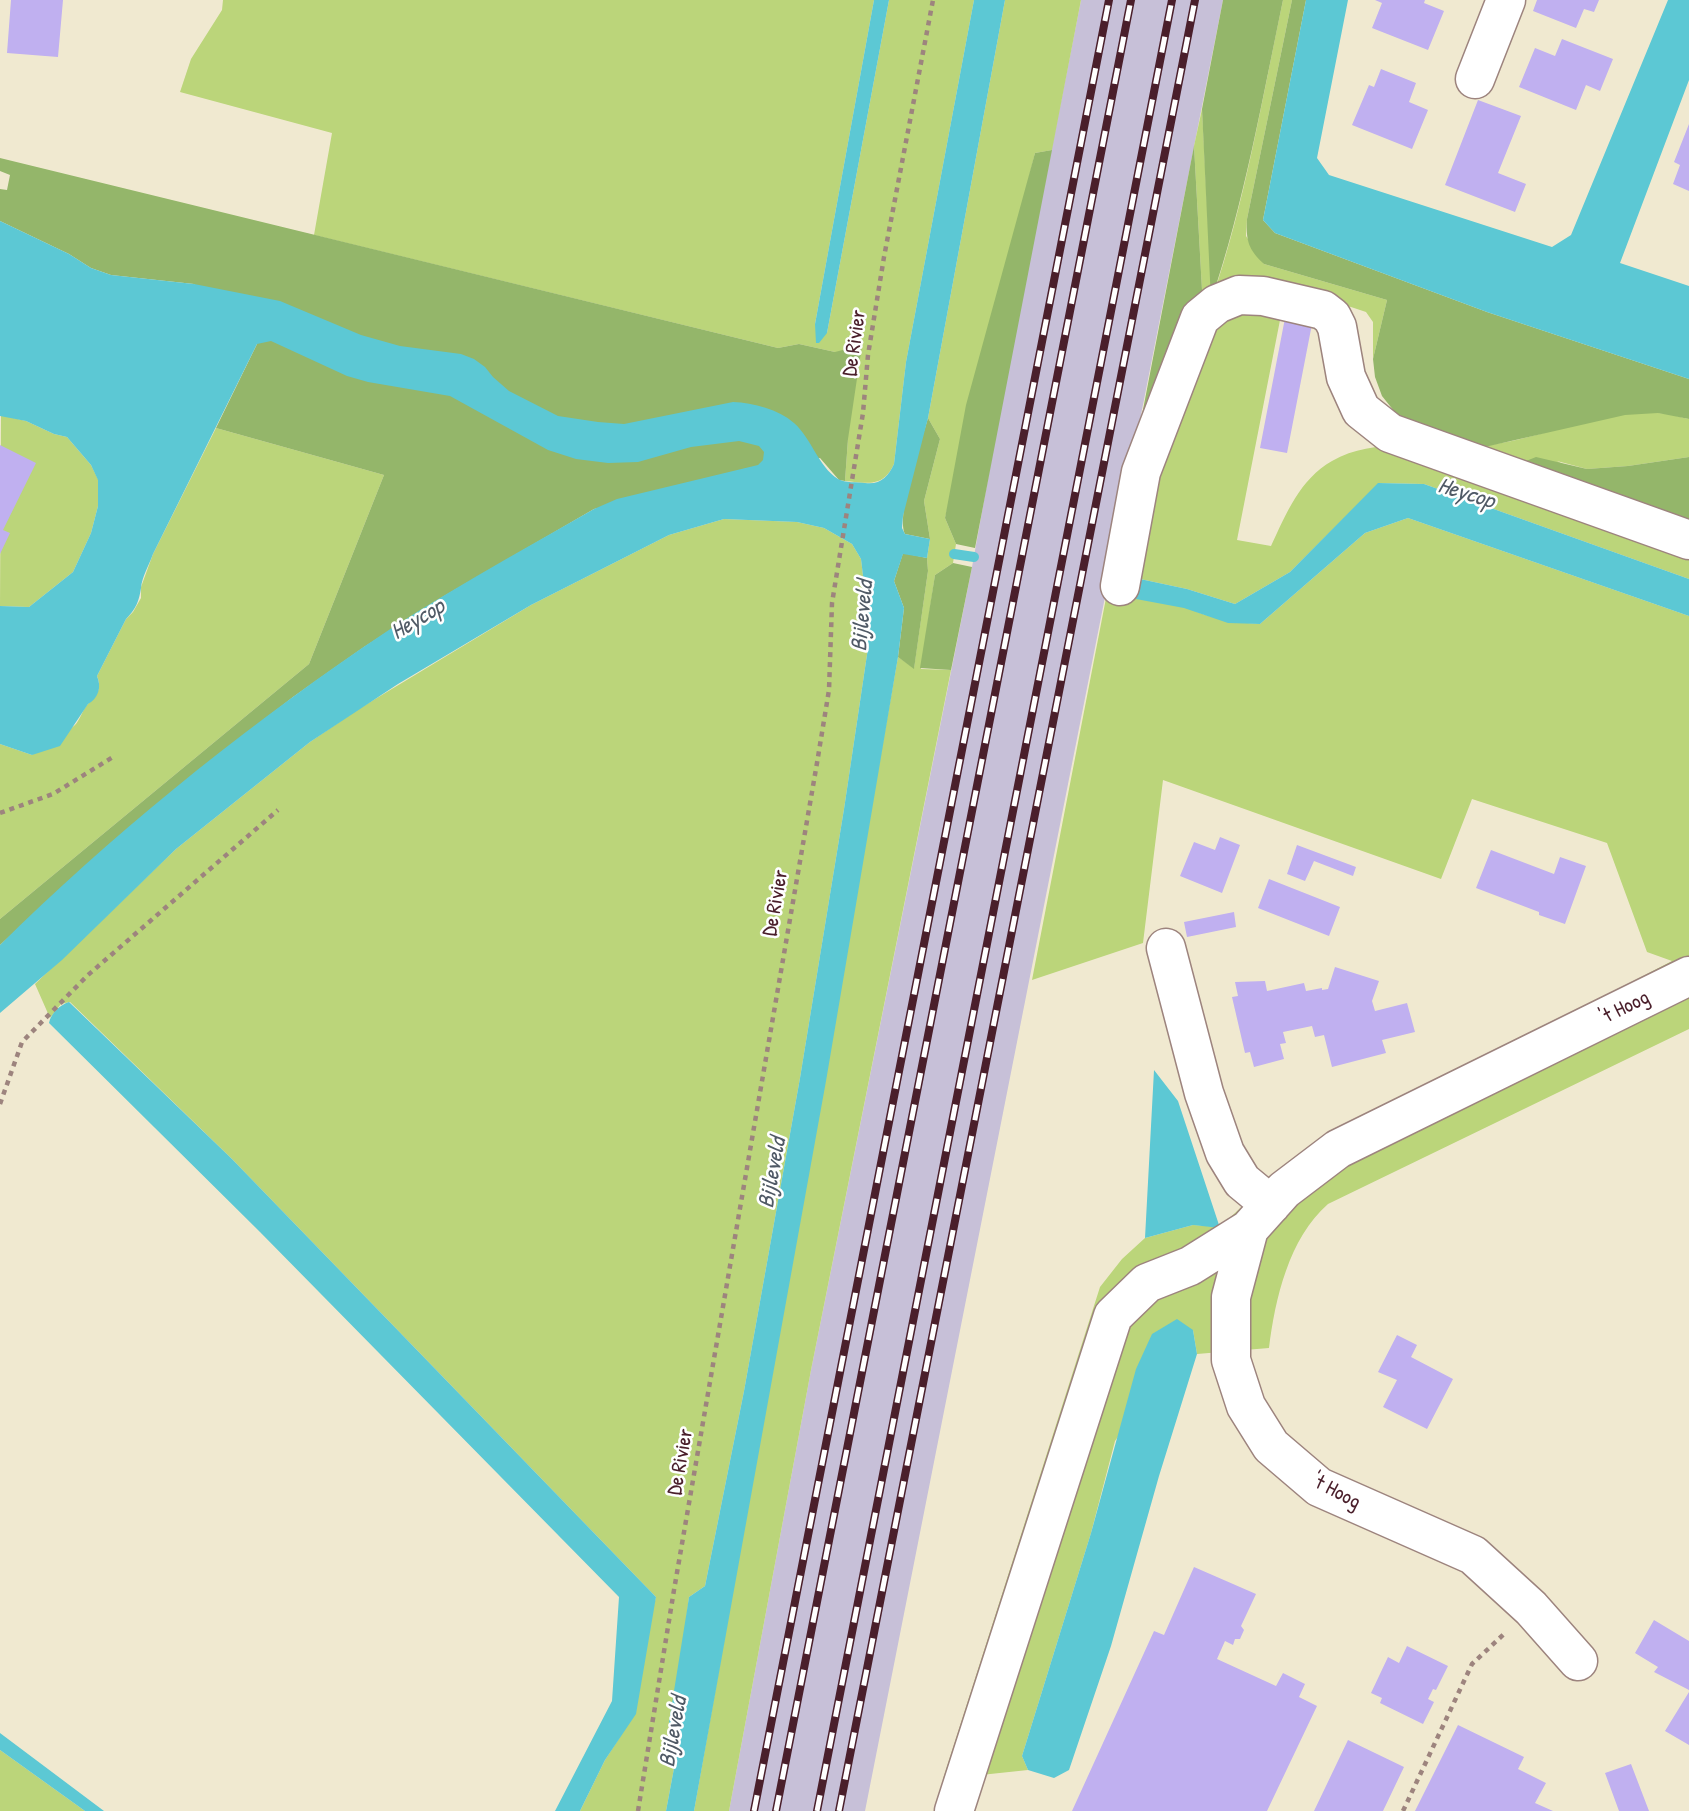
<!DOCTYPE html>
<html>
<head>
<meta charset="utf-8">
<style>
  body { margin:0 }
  canvas { display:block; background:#f0e9d0 }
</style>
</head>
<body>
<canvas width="1689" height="1811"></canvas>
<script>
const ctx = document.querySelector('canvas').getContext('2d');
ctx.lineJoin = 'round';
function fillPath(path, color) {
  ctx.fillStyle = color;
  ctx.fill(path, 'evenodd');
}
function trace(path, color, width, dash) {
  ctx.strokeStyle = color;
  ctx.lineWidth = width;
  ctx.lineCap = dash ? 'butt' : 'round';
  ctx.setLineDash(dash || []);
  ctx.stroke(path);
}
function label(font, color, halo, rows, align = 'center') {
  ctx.font = font + ' "Patrick Hand",sans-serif';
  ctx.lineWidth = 5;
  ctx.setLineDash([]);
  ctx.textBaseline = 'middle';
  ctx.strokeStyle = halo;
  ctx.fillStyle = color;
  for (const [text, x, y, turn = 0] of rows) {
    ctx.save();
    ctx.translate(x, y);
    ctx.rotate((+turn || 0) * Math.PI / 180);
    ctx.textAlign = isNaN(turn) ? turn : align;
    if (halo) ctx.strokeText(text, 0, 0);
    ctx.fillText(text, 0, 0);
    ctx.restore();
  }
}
fillPath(new Path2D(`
  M1081,0h142l-358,1811h-136l82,-441 161,-803 30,-166z`), '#c7c0d8');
fillPath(new Path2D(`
  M223,0h651l-59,324 12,9 62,-333h85l-68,362 -12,102c-11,24 -27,19 -49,17l3,-42 -13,-87 -36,-8 -21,4 -464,-113 18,-102 -152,-41 11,-33 31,-49z
  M1005,0h76l-29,150 -17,3 -90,365 11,26 -3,19 -18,12 -14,94 30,1 -140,700 -82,441h-35l204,-1154 16,11 14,-97 -1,-13 3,-19 -6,-38 16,-62 -12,-21z
  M1283,0h9l-45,219 -1,17 18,28 123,36 -14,59v-37l-7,-10 -15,-5 -54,-13 -94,14 -9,-162 8,-37 10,190c33,-97 50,-199 71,-299z
  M1225,311l56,4 -44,225 34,6c15,-32 29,-67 61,-85 49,-28 106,-7 158,-16 55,-8 111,-35 168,-32 10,0 21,4 31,6v38l-61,9 -41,3 -30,-8 132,68v50l-265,-95 -45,-1 -89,89 -55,32 -48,-15 -47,-10c45,30 66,42 120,45l105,-91 43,-15 281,98v413l-361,175c-39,34 -53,95 -59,144l-72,6 -4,-24 -78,111 -24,92 -69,223 6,14 -85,9 157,-492 22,-28 23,-21 48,-13 27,2 47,-44 56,-41 349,-181 -25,-9 -40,-109 -135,-44 -31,80 -278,-99 -20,163 -111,37 75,-387 49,-138z
  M1,415l25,6 28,13 13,3 24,28 7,14v27l-7,27 -18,39 -44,35 -29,-1z
  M216,428l168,47 -75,189 -309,255v-175l32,11c14,-10 31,-19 43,-30 5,-5 7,-14 12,-20 8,-8 16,-15 10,-29l29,-57 7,-7 8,-14v-11l12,-33z
  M724,519l73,3 27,6 28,16 9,15 7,59v30l-24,161 -44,269 -56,313 -39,195 -16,11 -17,136 6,14 -12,64h-86l25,-51 15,-23 36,-140 -424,-438 -162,-157 -9,2 -11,14 -15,-34 141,-135 134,-107 47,-32 174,-105 138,-70z
  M0,1750l85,61h-85z`), '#bbd57a');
fillPath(new Path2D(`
  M1223,0h60c-21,101 -39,203 -72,301l-9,-192z
  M1292,0h14l-43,220 12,13 212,79 202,67v40l-31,-6 -33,2 -136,31 -28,2 -63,-32 -16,-20 -7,-19 -2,-18 14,-59 -123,-36c-16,-15 -18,-23 -17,-45z
  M1194,146l9,162 -74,174z
  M1052,150l-77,398 -19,-4 -11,-26 21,-113 69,-252z
  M0,158l778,190 21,-4 36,8 27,-7 -14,94 -3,42 -6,-1 -19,-22 -226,51 -155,90 -75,48 -71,50 -101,79 -83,69 -109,100v-26l309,-255 75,-189 -168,-47 41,-84 -63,-60 -83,-9 -20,-7 -22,-14 -69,-33v-32l7,1 3,-15 -10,-4z
  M928,418l12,21 -16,62 6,38 -25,-5c-9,-20 16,-91 23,-116z
  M1536,457l51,12 41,-3 61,-9v72l-164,-61 1,-7z
  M903,553l24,5 1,13 -14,98 -16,-12 6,-49 -10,-27z
  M953,563l19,4 -21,103 -31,-2 15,-93z`), '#94b66a');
fillPath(new Path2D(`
  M874,0h15l-62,333 -8,10h-3l-1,-19z
  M974,0h31l-77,418 -25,98 -1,12 3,6 25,5 -3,19 -24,-4 -9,27 10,27 -6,49 -72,424 -132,730h-28l12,-64 -9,-25 18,-112 2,-13 16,-11 39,-195 56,-313 44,-269 24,-161v-30l-7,-59 -9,-15 -28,-16 -27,-6 -73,-3 -55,16 -138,70 -133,79 -88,58 -134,107 -114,111 -62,53v-68c109,-108 235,-210 362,-297 74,-51 154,-94 232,-139l23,-10 141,-34 5,-5 1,-8 -5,-6 -20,-5 -48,6 -53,15 -30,1 -32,-4 -28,-9 -98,-54 -82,-14 -21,-6 -76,-35 -14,3 -104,210c-4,11 -11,23 -12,34 -2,13 -5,21 -15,31l-29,57c5,11 1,23 -9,28l-28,42 -28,9 -32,-11v-138l29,1 44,-35 18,-39 7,-27v-26l-7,-15 -24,-28 -13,-3 -28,-13 -26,-5v-195l69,33 22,14 20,7 83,9 86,17 81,34 39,11 61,8 13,5 11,8 8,10 16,14 49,25 40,6 26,2 109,-22c21,1 45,7 61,21 18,16 24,43 44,56 7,4 19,3 27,4 15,2 23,-6 29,-19l12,-102z
  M1306,0h42l-31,158 12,17 223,72 19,-12 97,-235h21v80l-69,183 69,23v93l-202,-67 -212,-79 -12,-13z
  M1378,483l46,1 265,95v37l-281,-98 -43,15 -105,91 -32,-1 -44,-15 -48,-9 4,-20 47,10 48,15 55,-32z
  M69,1002l163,157 424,438 -20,117 -31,46 -25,51h-25l57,-110 7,-104 -359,-365 -211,-209c2,-10 11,-18 20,-21z
  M1154,1070l24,31 42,127 -27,-3 -48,13z
  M1177,1319l16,11 4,24 -38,122 -48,170 -42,124 -15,8 -26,-8 -6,-14 69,-223 45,-164 16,-35z
  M0,1733l104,78h-19l-85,-61z`), '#5cc8d4');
trace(new Path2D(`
  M954,554l20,3`), '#5cc8d4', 10);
fillPath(new Path2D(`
  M11,0h52l-5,57 -51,-4z
  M1375,0h50l-1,3 20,8 -16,39 -56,-22 10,-25z
  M1537,0h62l-5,12 -10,-3 -8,19 -43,-17z
  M1562,39l51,20 -13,32 -14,-6 -10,25 -57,-23 16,-39 20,8z
  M1381,69l35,14 -7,19 19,8 -16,39 -60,-24 17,-40 5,2z
  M1478,100l43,16 -23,57 28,11 -11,28 -70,-27z
  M1689,124v67l-16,-7 7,-19 -6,-3z
  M1285,318l27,6 -25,129 -27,-5z
  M0,445l36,18 -33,67 7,3 -10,21z
  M1220,837l20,8 -18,48 -42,-17 14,-34 21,8z
  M1297,845l59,22 -3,9 -39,-15 -9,20 -18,-7z
  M1491,850l63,24 6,-17 26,9 -21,58 -26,-9v-3l-63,-24z
  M1269,879l71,28 -11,29 -71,-28z
  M1234,912l2,15 -49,10 -3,-15z
  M1335,967l44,14 -7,20 3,10 32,-8 8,29 -33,8 4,13 -54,14 -8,-32 -9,2 -3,-11 -29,6 3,11 -6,1 4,15 -30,8 -4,-15 -5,1 -13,-56 6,-1 -3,-14 30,-1 2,10 37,-8 2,8 16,-3v2l6,-1z
  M1397,1335l20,10 -6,12 42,22 -26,50 -44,-22 14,-27 -19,-8z
  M1194,1567l62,27 -15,32 3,4 -4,9h-5l-2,6 -8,-4 -8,18 59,27 7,-13 22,11 -6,13 18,9 -50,105h-195l82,-180 10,4z
  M1654,1620l35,21v49l-35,-18 4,-5 -23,-14z
  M1407,1646l41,20 -12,24 -3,-1 -5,10 6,3 -11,22 -43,-21 2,-5 -11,-5 17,-36 11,6z
  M1689,1692v53l-24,-14z
  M1458,1725l66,32 -6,12 28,14 -11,20 18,8h-138z
  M1348,1740l56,27 -21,44h-69z
  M1631,1764l18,47h-30l-14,-38z`), '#c0b0f0');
const minor = new Path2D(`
  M1475,79l31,-79
  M1120,586l21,-114 59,-154 17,-14 22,-9 24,1 60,14 9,7 5,10 9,50 15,33 29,23 299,107
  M1166,948l38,145 21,60 17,28 29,24
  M1578,1661l-47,-53 -58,-53 -154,-68 -48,-41 -25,-40 -15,-46v-63l18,-68 35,-39 54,-41 351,-173
  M954,1811l159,-495 34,-33 43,-17 59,-37`);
trace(minor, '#9d847e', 41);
trace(new Path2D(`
  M0,813l53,-19 60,-37
  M0,1104l22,-62 66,-67 190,-165
  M638,1811l36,-221 143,-827 12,-73 3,-87 31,-190 5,-58 16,-98 49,-257
  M1403,1811l69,-147 33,-31`), '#9d847e', 4.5, [5, 5]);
trace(minor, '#fff', 38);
const rail = new Path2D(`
  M754,1811l355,-1811
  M776,1811l355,-1811
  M817,1811l355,-1811
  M839,1811l356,-1811`);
trace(rail, '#4a1f2b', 8);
trace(rail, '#fff', 5, [16]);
label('21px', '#4a1f2b', '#fff', [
  ["De Rivier",855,343,-82],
  ["De Rivier",776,903,-80],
  ["'t Hoog",1625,1008,-26],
  ["De Rivier",681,1462,-80],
  ["'t Hoog",1336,1492,28]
]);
label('italic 23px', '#505a66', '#fff', [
  ["Heycop",1466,494,17],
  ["Bijleveld",863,616,-85],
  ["Heycop",418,620,-31],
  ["Bijleveld",773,1173,-80],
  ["Bijleveld",674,1732,-80]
]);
</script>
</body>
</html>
